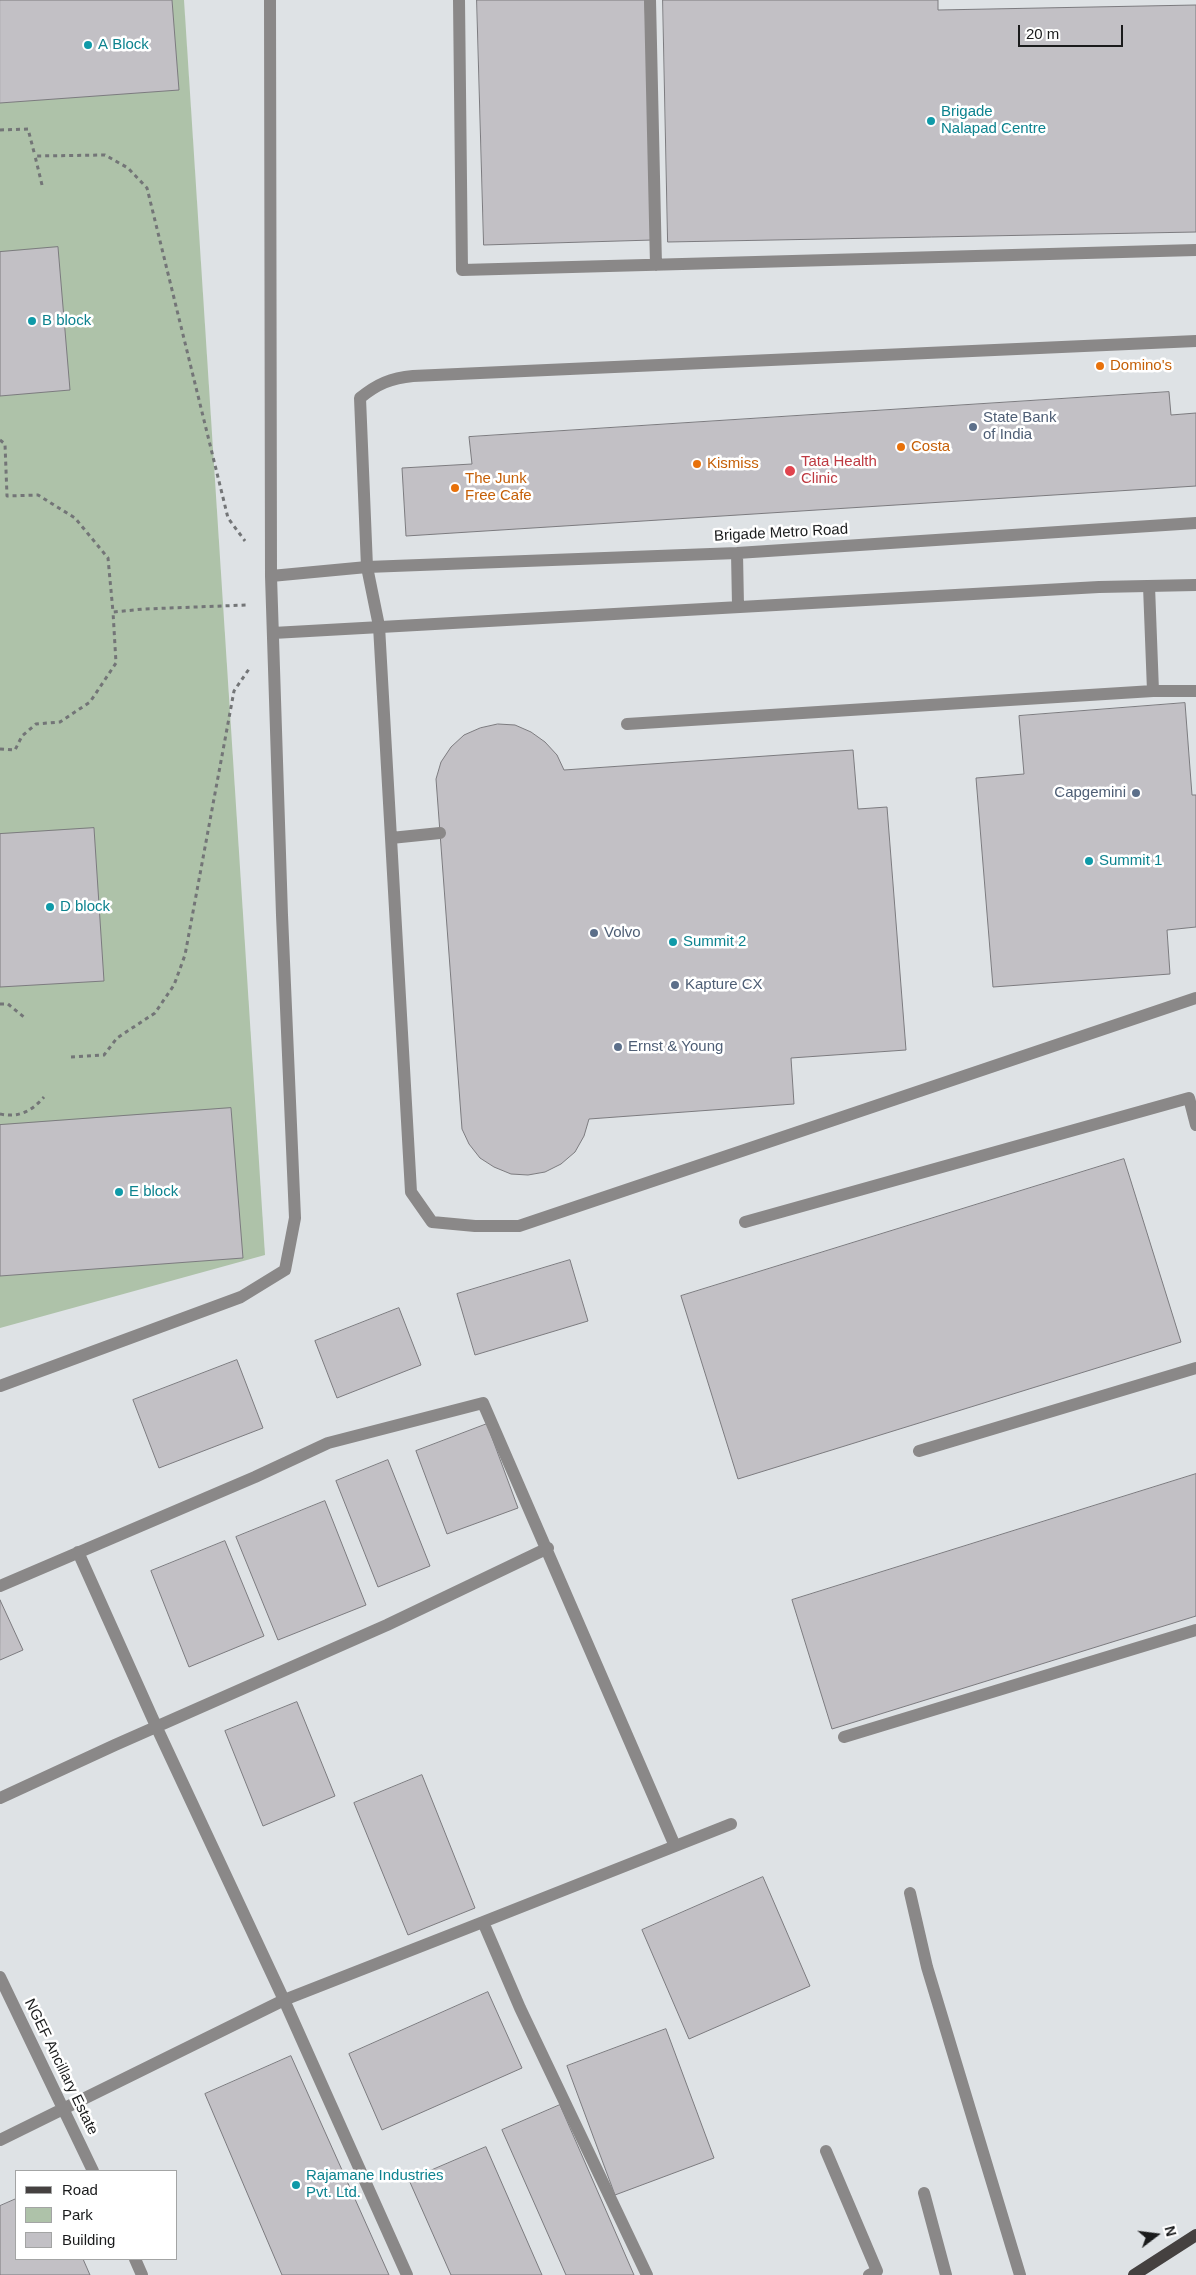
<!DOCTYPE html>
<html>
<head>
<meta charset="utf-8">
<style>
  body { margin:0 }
  #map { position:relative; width:1196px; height:2275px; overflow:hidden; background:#dee2e5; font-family:Helvetica,sans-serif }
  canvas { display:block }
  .legend { position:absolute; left:15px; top:2170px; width:162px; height:90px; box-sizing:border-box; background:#fff; border:1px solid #a3a4a4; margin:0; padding:6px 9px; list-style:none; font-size:15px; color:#1a1b1c }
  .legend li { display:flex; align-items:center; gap:10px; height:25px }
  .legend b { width:25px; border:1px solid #a3a4a4 }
  .north { position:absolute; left:1131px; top:2210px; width:50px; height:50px; -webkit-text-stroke:4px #fff; paint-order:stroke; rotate:75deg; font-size:14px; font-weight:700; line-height:20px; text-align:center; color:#1a1b1c }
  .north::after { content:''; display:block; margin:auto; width:18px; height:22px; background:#1a1b1c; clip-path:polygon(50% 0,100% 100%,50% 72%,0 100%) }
  .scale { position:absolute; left:1018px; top:25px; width:105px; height:22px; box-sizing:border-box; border:2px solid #1a1b1c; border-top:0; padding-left:6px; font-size:15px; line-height:18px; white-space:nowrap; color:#1a1b1c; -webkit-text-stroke:4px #fff; paint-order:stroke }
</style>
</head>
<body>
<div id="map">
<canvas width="1196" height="2275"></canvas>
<ul class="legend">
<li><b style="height:6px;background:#454140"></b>Road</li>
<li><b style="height:14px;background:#aec2a9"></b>Park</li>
<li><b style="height:14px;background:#c2c0c5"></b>Building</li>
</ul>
<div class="north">N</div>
<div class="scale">20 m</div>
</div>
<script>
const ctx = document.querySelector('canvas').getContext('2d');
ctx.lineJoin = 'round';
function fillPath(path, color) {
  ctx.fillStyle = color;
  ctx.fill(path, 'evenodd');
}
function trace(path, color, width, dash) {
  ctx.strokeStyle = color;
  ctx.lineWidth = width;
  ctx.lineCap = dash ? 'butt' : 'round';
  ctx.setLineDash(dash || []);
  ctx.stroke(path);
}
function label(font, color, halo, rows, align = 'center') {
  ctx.font = font + ' Helvetica,sans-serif';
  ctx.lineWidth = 5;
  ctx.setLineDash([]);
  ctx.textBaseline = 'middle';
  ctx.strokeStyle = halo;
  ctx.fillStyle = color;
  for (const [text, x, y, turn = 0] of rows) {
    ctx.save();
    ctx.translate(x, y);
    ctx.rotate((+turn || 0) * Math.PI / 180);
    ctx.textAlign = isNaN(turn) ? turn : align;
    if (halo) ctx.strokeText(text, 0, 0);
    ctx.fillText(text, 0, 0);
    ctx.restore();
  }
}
fillPath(new Path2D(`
  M0,0h184l81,1255 -265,73z`), '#aec2a9');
const building = new Path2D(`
  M0,0h172l7,90 -179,13z
  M477,0h168l8,240 -169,5z
  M663,0h275v10l258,-5v227l-528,10z
  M58,247l12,143 -70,6v-144z
  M1169,392l2,23 25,-2v73l-790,50 -4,-68 70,-4 -3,-27z
  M1185,703l7,92h4v132l-29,3 3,44 -177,13 -17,-209 48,-4 -5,-58z
  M498,724l17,1 16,7 14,10 12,13 7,15 289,-20 5,59 29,-2 19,243 -115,8 3,46 -205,15 -5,17 -9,16 -14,12 -16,8 -17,3 -17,-1 -17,-7 -14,-9 -11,-14 -7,-15 -26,-350 5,-17 10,-15 13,-12 16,-7z
  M94,828l10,153 -104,6v-153z
  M231,1108l12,150 -243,18v-151z
  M1124,1159l57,183 -443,137 -57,-183z
  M570,1260l18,61 -113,34 -18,-61z
  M399,1308l22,57 -84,33 -22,-57z
  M237,1360l26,68 -104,40 -26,-68z
  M487,1424l31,84 -71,26 -31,-83z
  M388,1460l42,106 -52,21 -42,-106z
  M1196,1474v142l-364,113 -40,-129z
  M325,1501l41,104 -88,35 -42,-103z
  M225,1541l39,95 -75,31 -38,-96z
  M0,1600l23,50 -23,10z
  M297,1702l38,94 -72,30 -38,-95z
  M422,1775l53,133 -67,27 -54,-132z
  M763,1877l47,109 -121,53 -47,-109z
  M488,1992l34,76 -140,62 -33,-76z
  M666,2029l48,129 -99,37 -48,-129z
  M291,2056l98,219h-107l-77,-181z
  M560,2105l74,170h-68l-64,-145z
  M486,2147l56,128h-91l-42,-95z
  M16,2199v60h67l7,16h-90v-69z`);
fillPath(building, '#c2c0c5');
trace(building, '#7c7b7f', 1);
trace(new Path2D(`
  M0,130l28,-1 7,27
  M42,185l-7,-29 70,-1 23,13 19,20 81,330 17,23
  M0,440l5,4 2,52 31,-1 37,23 33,40 5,54
  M0,749l15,1 7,-14 14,-12 24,-2 30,-20 26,-39 -3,-51 31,-3 103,-4
  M0,1004h8l17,14
  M71,1057l33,-2 13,-17 38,-25 19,-28 11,-30 49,-264 15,-22
  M0,1114c19,4 32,-3 44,-17`), '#737577', 3, [4, 4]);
trace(new Path2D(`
  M459,0l3,270 734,-20
  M650,0l6,265
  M1196,341l-783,35c-22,2 -36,8 -53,22l7,169 12,59 32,566 21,30 43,4h44l677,-228
  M1149,586l4,105
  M627,724l526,-33h43
  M391,838l49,-5
  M745,1222l444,-124 7,27
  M919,1451l277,-83
  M78,1552l78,174 128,274 199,-78 37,86 127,267
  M0,1586l255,-109 73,-34 155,-40 192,443
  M844,1737l352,-107
  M0,1798l115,-53 272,-120 161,-77
  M910,1893l17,74 93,308
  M483,1922l248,-98
  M0,1977l93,194
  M0,2140l284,-140 123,275
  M826,2151l51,120 -8,4
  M924,2193l22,82
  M135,2259l7,16`), '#8a8888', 12);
trace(new Path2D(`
  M737,553l1,53
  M271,576l96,-9 370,-14 459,-30
  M273,633l826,-46 97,-2
  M0,1386l241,-89 44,-27 10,-52 -13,-303 -11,-339 -1,-576`), '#8a8888', 12);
trace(new Path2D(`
  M1134,2275l62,-40`), '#454140', 12);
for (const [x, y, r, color] of [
  [88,45,5,"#0f9aa8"],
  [931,121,5,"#0f9aa8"],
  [32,321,5,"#0f9aa8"],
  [1100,366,5,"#e8710a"],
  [973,427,5,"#5c6f8a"],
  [901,447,5,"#e8710a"],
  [697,464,5,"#e8710a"],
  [790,471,6,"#e0444e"],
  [455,488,5,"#e8710a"],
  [1136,793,5,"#5c6f8a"],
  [1089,861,5,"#0f9aa8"],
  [50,907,5,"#0f9aa8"],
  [594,933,5,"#5c6f8a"],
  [673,942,5,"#0f9aa8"],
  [675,985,5,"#5c6f8a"],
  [618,1047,5,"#5c6f8a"],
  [119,1192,5,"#0f9aa8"],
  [296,2185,5,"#0f9aa8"]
]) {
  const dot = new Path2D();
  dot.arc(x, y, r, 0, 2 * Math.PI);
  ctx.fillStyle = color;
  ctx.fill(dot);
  trace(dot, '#fff', 2);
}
label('15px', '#0d838f', '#fff', [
  ["A Block",98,45],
  ["Brigade",941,112],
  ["Nalapad Centre",941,129],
  ["B block",42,321],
  ["Summit 1",1099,861],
  ["D block",60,907],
  ["Summit 2",683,942],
  ["E block",129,1192],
  ["Rajamane Industries",306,2176],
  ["Pvt. Ltd.",306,2193]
], 'left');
label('15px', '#c56008', '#fff', [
  ["Domino's",1110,366],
  ["Costa",911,447],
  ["Kismiss",707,464],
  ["The Junk",465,479],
  ["Free Cafe",465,496]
], 'left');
label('15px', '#4e5e75', '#fff', [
  ["State Bank",983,418],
  ["of India",983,435],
  ["Capgemini",1126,793,"right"],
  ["Volvo",604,933],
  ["Kapture CX",685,985],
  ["Ernst & Young",628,1047]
], 'left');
label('15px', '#be3a42', '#fff', [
  ["Tata Health",801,462],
  ["Clinic",801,479]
], 'left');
label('15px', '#1a1b1c', '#fff', [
  ["Brigade Metro Road",781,533,-3],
  ["NGEF Ancillary Estate",61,2067,64]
]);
</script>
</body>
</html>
